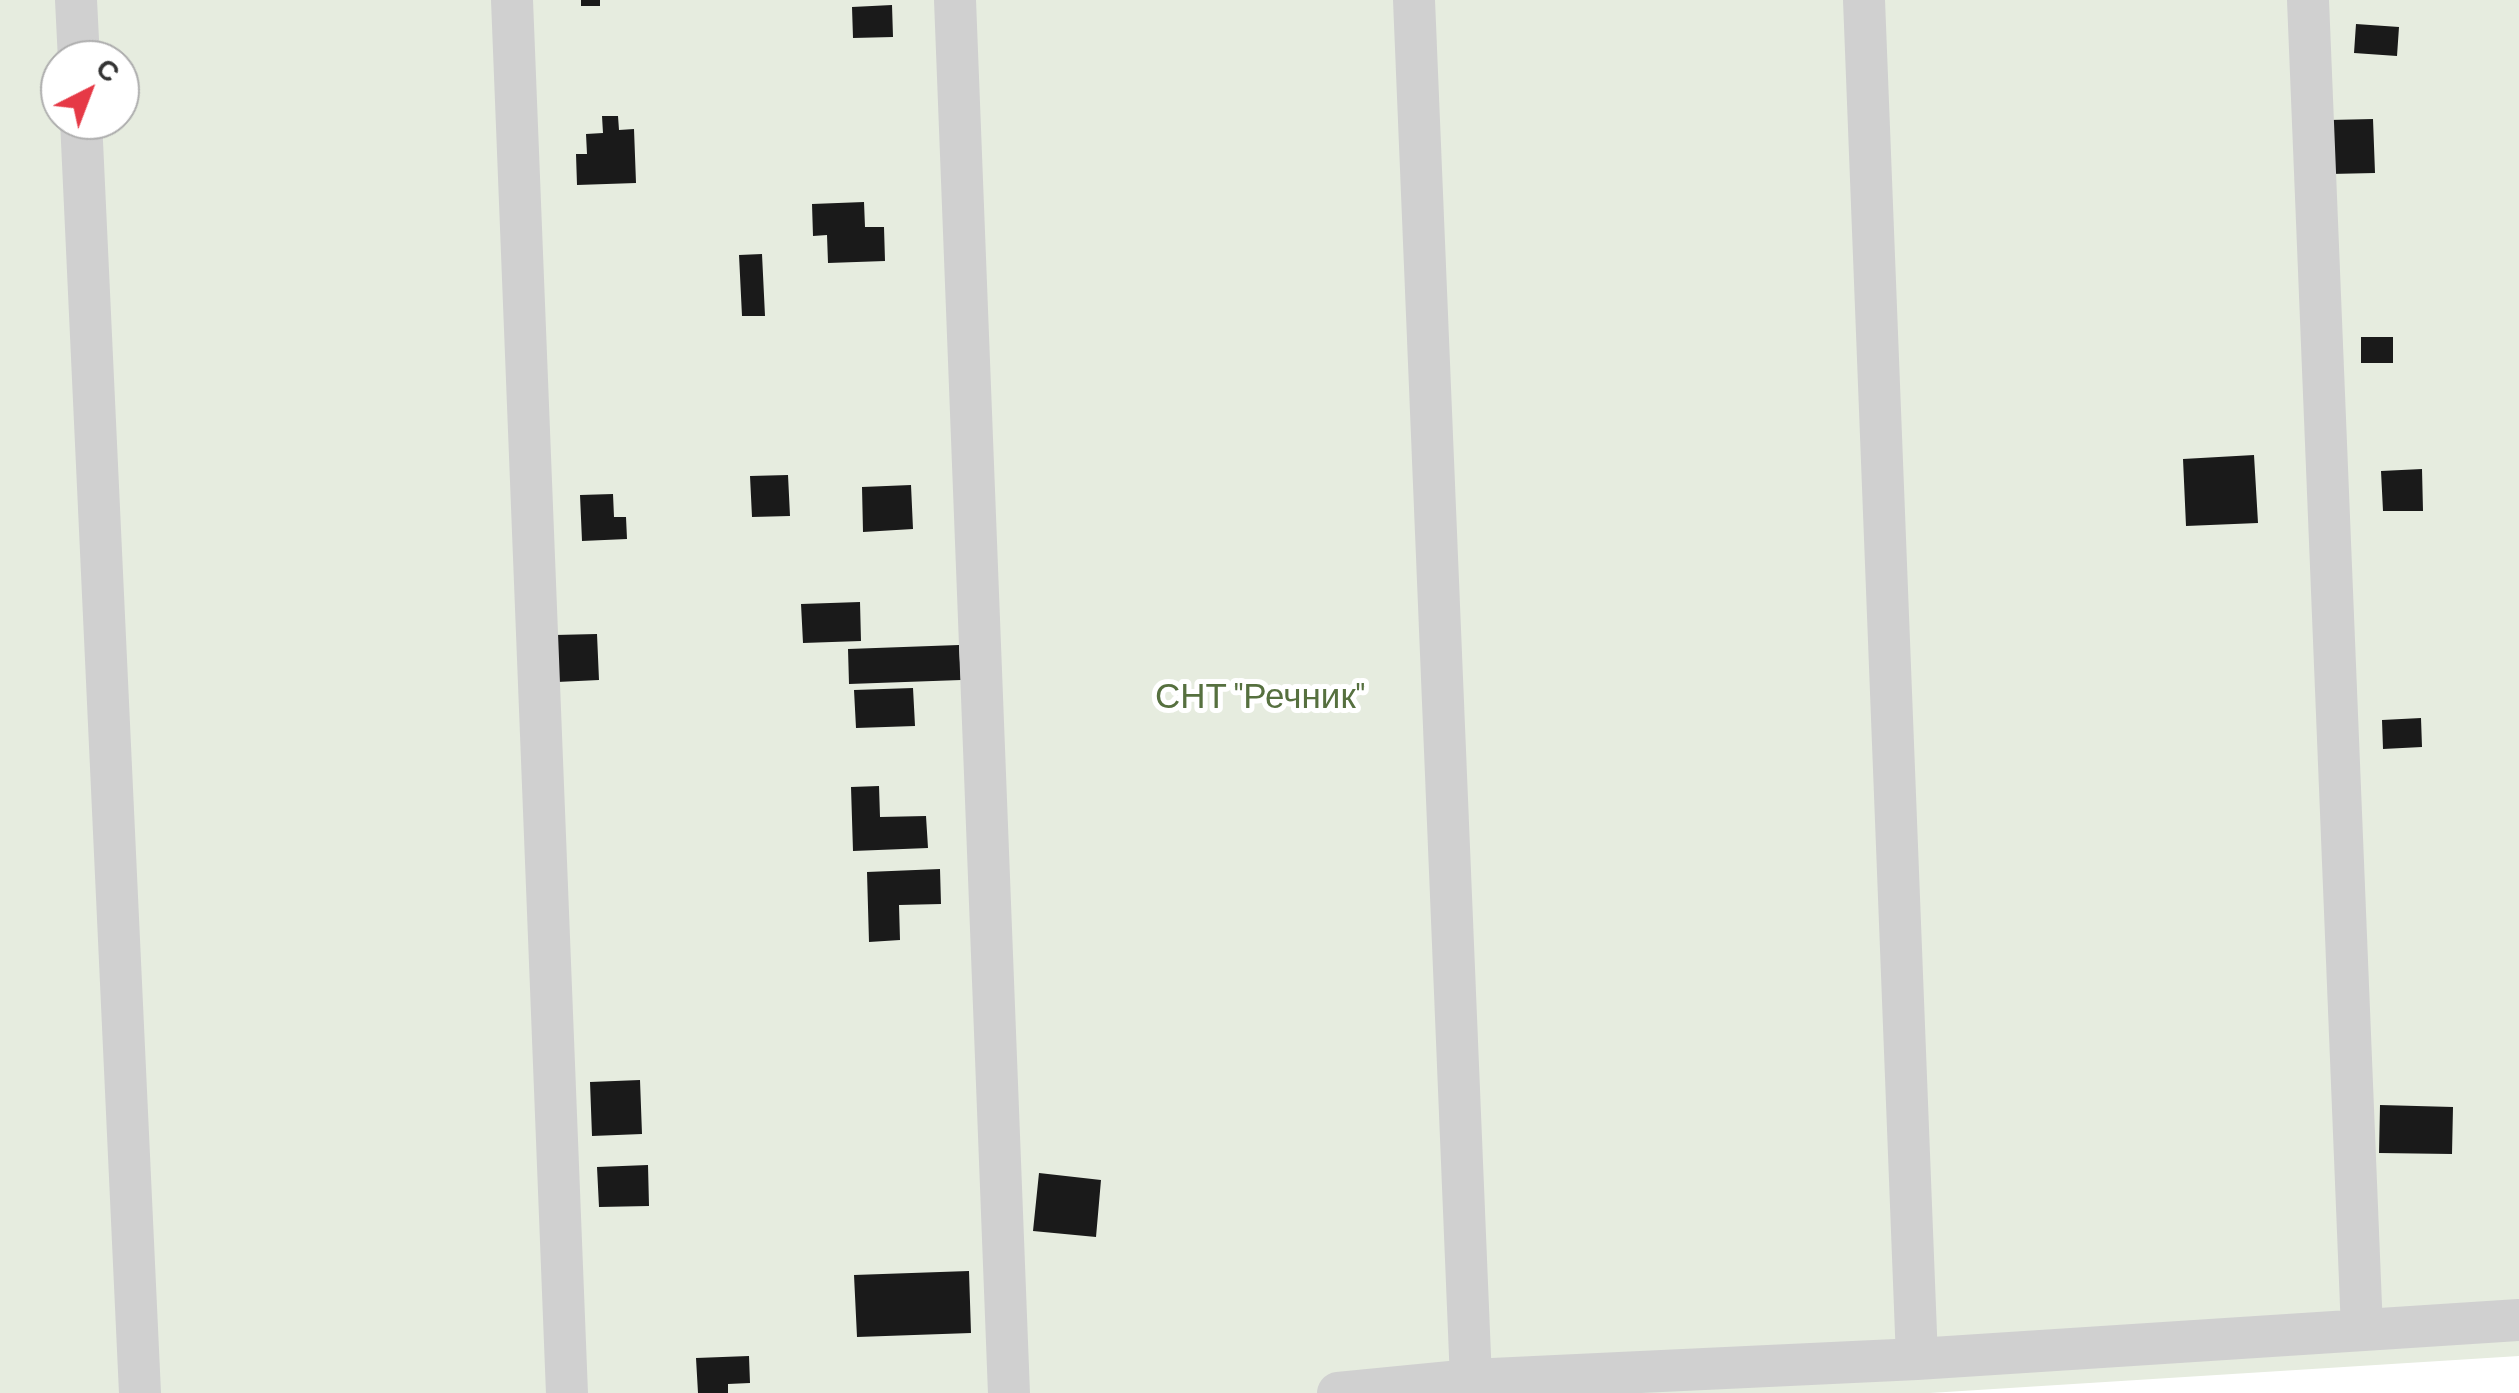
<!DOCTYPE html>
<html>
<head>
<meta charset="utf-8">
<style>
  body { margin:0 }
  #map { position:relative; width:2519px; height:1393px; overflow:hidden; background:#fff; font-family:Barlow,sans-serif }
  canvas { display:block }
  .north { position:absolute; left:40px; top:40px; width:100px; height:100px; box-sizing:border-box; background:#fff; border:2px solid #adadad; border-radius:50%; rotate:42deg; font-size:28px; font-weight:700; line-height:40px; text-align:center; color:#333 }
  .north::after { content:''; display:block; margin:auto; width:35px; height:45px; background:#e63946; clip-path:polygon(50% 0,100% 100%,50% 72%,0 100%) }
</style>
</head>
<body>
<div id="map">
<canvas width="2519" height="1393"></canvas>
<div class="north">С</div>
</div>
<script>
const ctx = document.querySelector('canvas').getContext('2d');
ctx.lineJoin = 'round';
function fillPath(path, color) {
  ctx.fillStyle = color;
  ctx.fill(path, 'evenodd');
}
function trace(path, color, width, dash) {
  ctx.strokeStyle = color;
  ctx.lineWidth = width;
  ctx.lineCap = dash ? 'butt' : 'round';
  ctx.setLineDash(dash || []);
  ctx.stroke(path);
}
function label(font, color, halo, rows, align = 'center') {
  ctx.font = font + ' Barlow,sans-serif';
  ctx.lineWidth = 10;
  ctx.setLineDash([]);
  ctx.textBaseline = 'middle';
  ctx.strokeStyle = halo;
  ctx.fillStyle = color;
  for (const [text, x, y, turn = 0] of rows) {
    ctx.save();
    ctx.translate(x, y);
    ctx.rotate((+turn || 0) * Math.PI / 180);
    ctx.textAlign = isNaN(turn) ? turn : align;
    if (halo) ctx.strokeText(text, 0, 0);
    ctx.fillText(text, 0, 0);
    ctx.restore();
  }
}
fillPath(new Path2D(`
  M0,0h2519v1356l-589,37h-1930zM60,60h60v60h-60z`), '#e6ecdf');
fillPath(new Path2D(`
  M581,0h19v6h-19z
  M892,5l1,32 -40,1 -1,-31z
  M2356,24l43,3 -2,29 -43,-3z
  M602,116h16l1,14 15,-1 2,54 -59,2 -1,-31h11l-1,-20 17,-1z
  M2373,119l2,54 -45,1 -1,-54z
  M864,202l1,25h19l1,34 -57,2 -1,-28 -14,1 -1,-32z
  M762,254l3,62h-23l-3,-61z
  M2361,337h32v26h-32z
  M2254,455l4,68 -72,3 -3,-67z
  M2422,469l1,42h-40l-2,-40z
  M788,475l2,41 -38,1 -2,-41z
  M911,485l2,44 -50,3 -1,-45z
  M613,494l1,23h12l1,22 -45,2 -2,-46z
  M860,602l1,39 -58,2 -2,-39z
  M597,634l2,46 -42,2 -2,-47z
  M959,645l2,35 -112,4 -1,-35z
  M913,688l2,38 -59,2 -2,-38z
  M2421,718l1,29 -39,2 -1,-29z
  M879,786l1,31 46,-1 2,32 -75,3 -2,-64z
  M940,869l1,35 -42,1 1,35 -31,2 -2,-70z
  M640,1080l2,54 -50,2 -2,-54z
  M2380,1105l73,2 -1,47 -73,-1z
  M648,1165l1,41 -50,1 -2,-40z
  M1039,1173l62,7 -5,57 -63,-6z
  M969,1271l2,62 -114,4 -3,-62z
  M749,1356l1,27 -22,1v9h-30l-2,-35z`), '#1a1a1a');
trace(new Path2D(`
  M76,0l3,60
  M512,0l55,1393
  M955,0l54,1393
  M1414,0l57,1380
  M1864,0l53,1359
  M2308,0l54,1330
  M81,120l59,1273
  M1338,1393l133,-13 446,-21 602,-39`), '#d0d0d0', 42);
label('35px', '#56703f', '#fff', [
  ["СНТ \"Речник\"",1260,696]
]);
</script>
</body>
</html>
